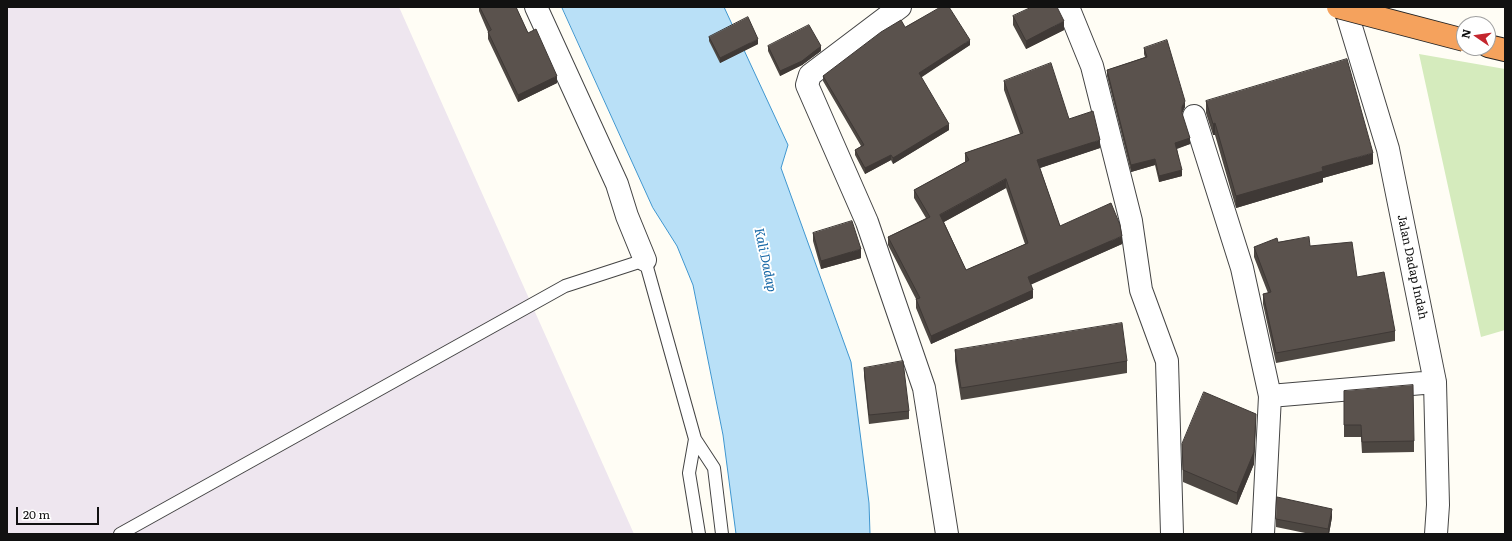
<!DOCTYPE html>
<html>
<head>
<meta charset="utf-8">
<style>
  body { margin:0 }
  #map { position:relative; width:1512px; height:541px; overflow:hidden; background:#fffdf5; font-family:Literata,serif }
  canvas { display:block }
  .frame { position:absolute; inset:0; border:8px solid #111; pointer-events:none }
  .north { position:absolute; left:1456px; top:16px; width:40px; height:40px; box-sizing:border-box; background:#fff; border:1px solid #a0a0a0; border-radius:50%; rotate:283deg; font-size:11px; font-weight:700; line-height:16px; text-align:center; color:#111 }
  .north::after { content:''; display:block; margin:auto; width:14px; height:18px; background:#c4262e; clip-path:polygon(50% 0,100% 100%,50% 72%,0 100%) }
  .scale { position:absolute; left:16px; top:507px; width:83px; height:18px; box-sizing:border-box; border:2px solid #111; border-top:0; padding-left:5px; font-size:12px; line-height:14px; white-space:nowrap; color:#111; -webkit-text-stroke:3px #fff; paint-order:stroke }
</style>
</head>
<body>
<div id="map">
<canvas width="1512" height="541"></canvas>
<div class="frame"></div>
<div class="north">N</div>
<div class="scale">20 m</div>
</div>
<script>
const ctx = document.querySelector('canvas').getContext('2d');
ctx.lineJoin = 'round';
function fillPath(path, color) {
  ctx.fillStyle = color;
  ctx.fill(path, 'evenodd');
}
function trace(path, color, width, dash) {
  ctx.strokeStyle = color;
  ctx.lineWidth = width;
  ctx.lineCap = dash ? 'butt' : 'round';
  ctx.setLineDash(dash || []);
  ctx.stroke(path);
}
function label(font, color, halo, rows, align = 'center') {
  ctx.font = font + ' Literata,serif';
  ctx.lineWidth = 4;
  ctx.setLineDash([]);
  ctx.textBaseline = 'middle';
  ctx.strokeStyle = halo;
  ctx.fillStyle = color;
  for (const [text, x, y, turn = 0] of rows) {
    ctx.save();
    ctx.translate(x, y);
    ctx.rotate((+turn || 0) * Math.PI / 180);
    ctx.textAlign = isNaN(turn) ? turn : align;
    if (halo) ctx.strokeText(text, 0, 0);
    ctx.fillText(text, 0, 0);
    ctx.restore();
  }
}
fillPath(new Path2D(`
  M7,7h392l235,527h-627z`), '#eee6ef');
fillPath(new Path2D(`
  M1419,54l86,15v261l-24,7z`), '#d5ebbd');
const water = new Path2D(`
  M562,7h162l64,138 -7,23 70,194 18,141 1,31h-134l-13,-99 -30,-150 -16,-39 -24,-38z`);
fillPath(water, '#b9e0f7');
trace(water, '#3f96cf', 1);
const service = new Path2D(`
  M695,439l-6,34 10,61
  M120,534l445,-248 80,-26 50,179 19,29 8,66`);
const minor = new Path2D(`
  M900,7l-90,68 -3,10 60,137 57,166 23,146
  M1068,7l24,59 39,155 10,69 26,71 5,173
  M1345,7l43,142 47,233 3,123 -2,29
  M1194,116l48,152 28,128 -7,138
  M1270,396l165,-14`);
const tertiary = new Path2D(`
  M536,7l81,177 10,32 18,44`);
const motorway = new Path2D(`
  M1488,46l17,4`);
trace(service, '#444', 14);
trace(minor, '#444', 24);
trace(tertiary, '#444', 24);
trace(motorway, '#222', 24);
trace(service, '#fff', 12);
trace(minor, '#fff', 22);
trace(tertiary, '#fff', 22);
trace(motorway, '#f5a25d', 22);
const motorwayBridge = new Path2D(`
  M1338,7l126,33`);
trace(motorwayBridge, '#222', 24, []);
trace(motorwayBridge, '#f5a25d', 22);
fillPath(new Path2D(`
  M479,7h37l12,26 29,50 -39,19 -30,-63v-7l-9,-21z
  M1013,16l51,14 -38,19 -13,-24z
  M905,27l65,18 -49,32 28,53 -56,34 -2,-4 -26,14 -10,-19v-5l6,-4 -38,-65v-5z
  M709,37l49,7 -38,19 -11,-22z
  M768,46l53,5 -19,14 -22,11 -12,-25z
  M1144,48l41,59 -3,6 8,31 -13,5 5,27 -23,6 -4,-17 -24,7 -24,-96v-6l38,-13 -1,-3z
  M1004,81l65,38 31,29 -60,20 20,58 62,18 -91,40 2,14 -102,46 -15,-36v-9l-28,-54v-8l38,-19 -12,-20v-8l51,-28v-9l55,-19 -16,-44zM1006,188l19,56 -59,26 -22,-48z
  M1206,101l167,63 -50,14v4l-87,26 -21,-73h-2l-7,-22z
  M813,233l48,25 -40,11 -8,-28z
  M1278,242l32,4 47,31 38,54v10l-119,22 -13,-59v-10l5,-1 -14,-36v-10z
  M955,350l172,11v12l-166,27 -6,-39z
  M864,368l45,43v8l-40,5 -5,-48z
  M1344,391l70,50v11l-52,1 -1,-16h-17z
  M1256,425l-2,39 -17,41 -54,-23 -1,-38z
  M1332,517l-3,17h-19l-34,-7v-8z`), '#4d4742');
fillPath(new Path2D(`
  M1064,21v9l-38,19v-8z
  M758,39v5l-38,19v-5z
  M970,40v5l-51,34v-6z
  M821,46v5l-19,14 -22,11v-5z
  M557,76v7l-39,19v-7z
  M1185,101v6l-3,6v-6z
  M1215,123v12h-2v-11z
  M949,124v6l-56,34v-6z
  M1190,138v6l-15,5v-6z
  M1100,140v8l-63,21v-9z
  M1373,153v11l-50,14v4l-87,26v-12l86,-29z
  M891,155v5l-26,14v-6z
  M1155,159v6l-24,7v-7z
  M1182,170v6l-23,6v-6z
  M1006,179v9l-66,36v-9z
  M1122,236v8l-94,42v-9z
  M861,249v9l-40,11v-8z
  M1033,290v8l-102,46v-8z
  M1256,414l-2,50 -17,41v-12z
  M1332,509v8l-3,17h-1v-5z`), '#3f3936');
const building = new Path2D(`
  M480,7h36l12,26 8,-4 21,47 -39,19 -30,-63 3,-2z
  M941,7h8l21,33 -51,33 30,51 -56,34 -2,-3 -26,13 -10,-18 9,-5 -41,-69 58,-44 20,-12 4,7z
  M1032,7h25l7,14 -38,20 -13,-25z
  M748,17l10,22 -38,19 -11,-21z
  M809,25l12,21 -19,15 -22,10 -12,-25z
  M1167,40l18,61 -3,6v6l8,25 -15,5 7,27 -23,6 -4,-17 -24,6 -24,-95 40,-13 -3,-9z
  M1347,59l26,94 -51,14 1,4 -87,25 -21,-73 -2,1 -7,-23z
  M1051,63l18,56 24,-8 7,29 -63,20 23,66 51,-23 9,22 2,11 -94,41 5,13 -102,46 -15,-37 4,-1 -32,-61 42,-20 -16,-27 55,-30 -4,-7 58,-20 -19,-52zM1006,179l22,64 -62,27 -26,-55z
  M852,221l9,28 -40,12 -8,-28z
  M1309,237l1,9 42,-4 5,35 27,-5 11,59 -119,22 -13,-59 8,-2 -17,-45 23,-9 1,4z
  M1122,323l5,38 -166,27 -6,-38z
  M903,361l6,50 -40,4 -5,-47z
  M1413,385l1,56 -52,1 -1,-17h-17v-34z
  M1204,392l52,22 -2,38 -17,41 -54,-23 -1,-26z
  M1277,497l55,12 -4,20 -52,-10z`);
fillPath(building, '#5a524d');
trace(building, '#3f3936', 1);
label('12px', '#111', '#fff', [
  ["Jalan Dadap Indah",1412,267,78]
]);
label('italic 13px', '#1768a6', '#fff', [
  ["Kali Dadap",765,260,78]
]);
</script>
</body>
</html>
